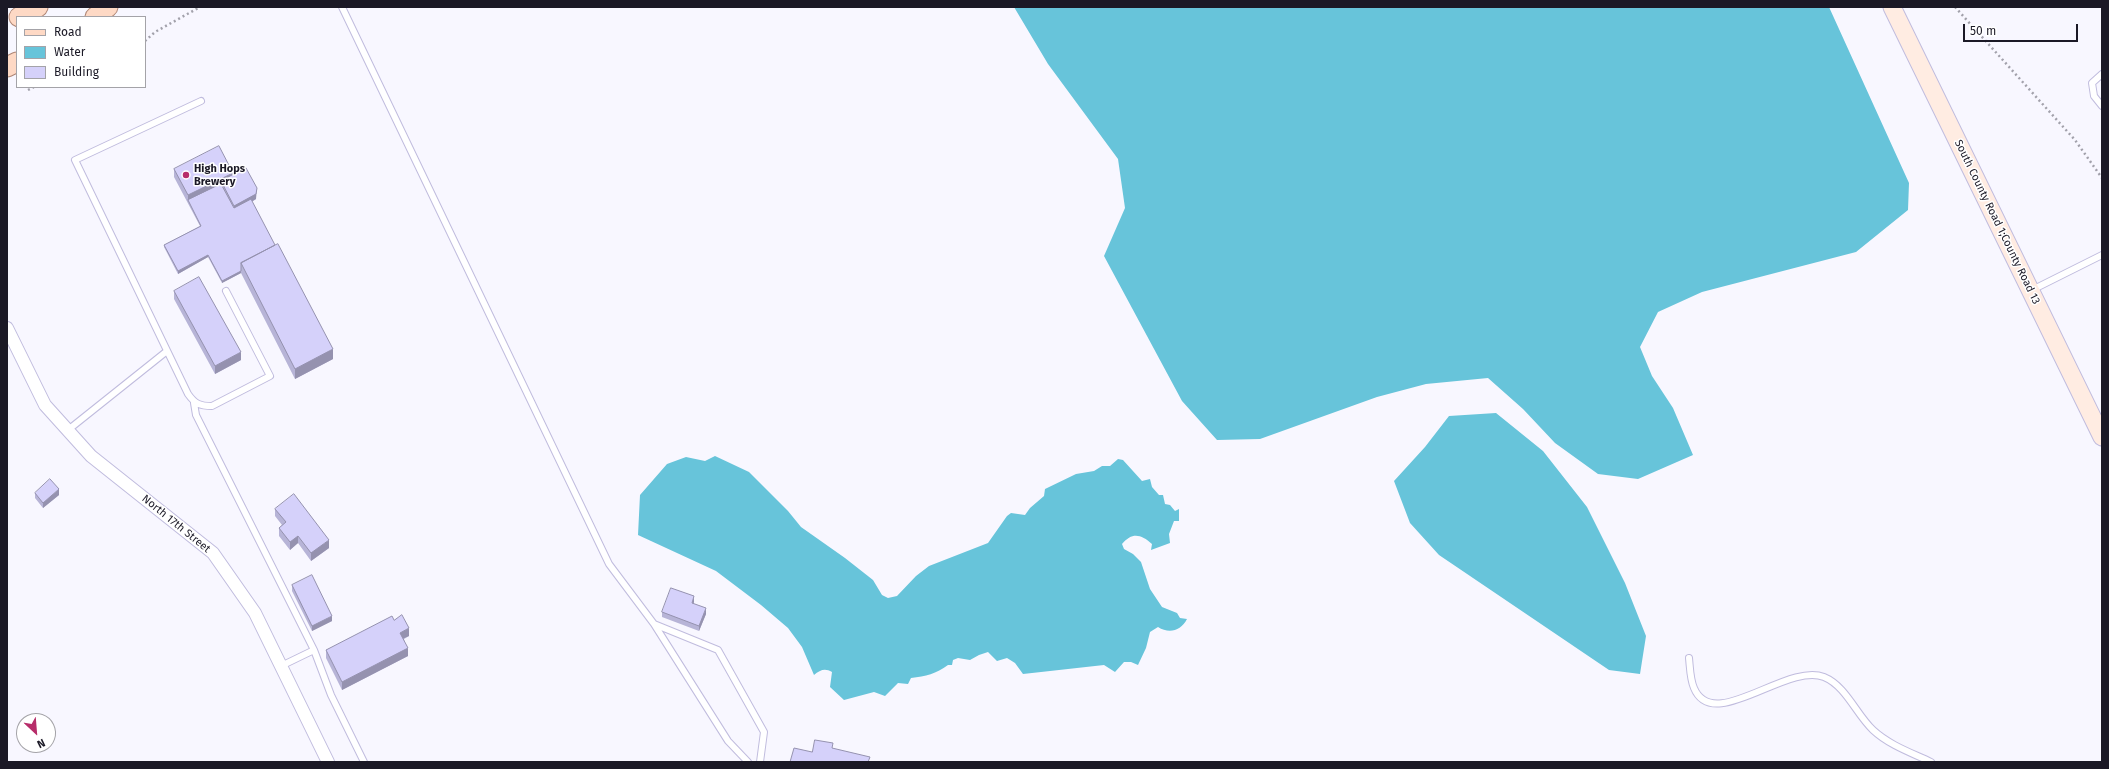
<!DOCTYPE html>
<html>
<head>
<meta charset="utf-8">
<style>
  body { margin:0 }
  #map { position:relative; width:2109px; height:769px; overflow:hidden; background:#f8f7ff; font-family:"Fira Sans",sans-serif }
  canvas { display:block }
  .frame { position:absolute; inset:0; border:8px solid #1b1926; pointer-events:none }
  .legend { position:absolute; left:16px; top:16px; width:130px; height:72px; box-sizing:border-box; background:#fff; border:1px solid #a4a3a8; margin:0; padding:5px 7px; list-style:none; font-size:12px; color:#1b1926 }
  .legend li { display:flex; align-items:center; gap:8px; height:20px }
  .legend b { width:20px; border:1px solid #a4a3a8 }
  .north { position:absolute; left:16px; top:713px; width:40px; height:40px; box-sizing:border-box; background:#fff; border:1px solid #a4a3a8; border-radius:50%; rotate:154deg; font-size:11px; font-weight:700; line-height:16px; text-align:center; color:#1b1926 }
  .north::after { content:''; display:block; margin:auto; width:14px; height:18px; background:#b72d6a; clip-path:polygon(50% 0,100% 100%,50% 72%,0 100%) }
  .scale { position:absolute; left:1963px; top:24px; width:115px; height:18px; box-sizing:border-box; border:2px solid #1b1926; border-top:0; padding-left:5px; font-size:12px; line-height:14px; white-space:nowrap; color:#1b1926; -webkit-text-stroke:3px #fff; paint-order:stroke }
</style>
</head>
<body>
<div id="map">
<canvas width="2109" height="769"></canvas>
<div class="frame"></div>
<ul class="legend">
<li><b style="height:5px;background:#fed9c5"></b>Road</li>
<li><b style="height:11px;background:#67c4da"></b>Water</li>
<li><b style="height:11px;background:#d5d1fa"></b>Building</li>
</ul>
<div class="north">N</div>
<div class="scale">50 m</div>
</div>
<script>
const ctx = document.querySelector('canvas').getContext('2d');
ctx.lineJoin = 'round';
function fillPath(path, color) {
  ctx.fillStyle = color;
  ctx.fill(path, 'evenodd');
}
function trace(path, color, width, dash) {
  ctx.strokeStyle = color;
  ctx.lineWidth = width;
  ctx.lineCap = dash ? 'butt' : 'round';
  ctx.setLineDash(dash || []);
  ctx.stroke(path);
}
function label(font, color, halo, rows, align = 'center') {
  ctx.font = font + ' "Fira Sans",sans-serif';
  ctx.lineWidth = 3;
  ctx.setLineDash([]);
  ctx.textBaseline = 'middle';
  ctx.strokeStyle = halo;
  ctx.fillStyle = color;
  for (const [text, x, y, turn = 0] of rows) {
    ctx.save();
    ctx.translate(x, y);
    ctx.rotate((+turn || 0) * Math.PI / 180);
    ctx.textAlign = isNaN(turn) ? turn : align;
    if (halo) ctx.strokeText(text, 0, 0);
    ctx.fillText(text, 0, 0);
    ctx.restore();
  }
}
fillPath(new Path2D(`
  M1014,7h815l80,176 -1,27 -52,42 -154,40 -44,20 -18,35 12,29 21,32 20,47 -55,24 -40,-5 -43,-31 -32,-34 -35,-31 -62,6 -49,13 -117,42 -43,1 -35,-39 -78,-145 21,-48 -7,-49 -70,-95z
  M1496,413l47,38 44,56 38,76 21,53 -6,38 -31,-4 -170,-115 -29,-32 -16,-42 31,-34 24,-31z
  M715,456l34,16 39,39 13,16 44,31 28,22 9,15 6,3 9,-2 19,-20 13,-10 59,-23 19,-27 4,-3 14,2 5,-7 14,-12 1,-7 31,-15 18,-3 8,-5h8l8,-7 5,1 19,21 8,-2 2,8 7,8h4l2,9 5,1 5,6 4,-2v12h-5l-5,13 1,9 -19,7 1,-6c-11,-10 -20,-12 -30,0l2,5 9,5 8,8 9,27 12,18 15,6 3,5 7,1c-6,12 -18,15 -29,8l-8,5 -4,16 -8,17 -7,-3h-7l-9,10 -11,-7 -81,9 -8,-11 -8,-5 -10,3 -9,-9 -9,3 -9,5 -12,-2 -5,2 -1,5h-4c-12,9 -22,11 -37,13l-3,6 -10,-1 -13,13 -11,-4 -30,8 -14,-13 2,-15c-7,-4 -12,-2 -18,3l-12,-28 -14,-19 -27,-23 -45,-34 -78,-36 2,-40 27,-31 19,-7 19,4z`), '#67c4da');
const lane = new Path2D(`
  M342,7l267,557 45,60 64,26 46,82 -4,30
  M2102,74l-10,9 2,13 8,10
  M201,101l-126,59 113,234c7,10 12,12 24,12l58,-30 -44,-85
  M2032,290l70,-35
  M194,403l2,12 118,235 17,45 33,67
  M68,430l99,-79
  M654,624l74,117 20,21
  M1689,658c1,9 1,21 5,30 19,46 93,-26 130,-11 22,9 32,37 49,53 16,15 39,23 58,32
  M281,666l33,-16`);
const street = new Path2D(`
  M7,328l38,77 46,51 122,97 42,60 73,149`);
const secondary = new Path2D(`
  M1892,7l210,430`);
const primary = new Path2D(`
  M19,17l19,-10
  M95,17l13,-10
  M7,67l10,-5`);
trace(lane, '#c0bcde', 8);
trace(street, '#c0bcde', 14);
trace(secondary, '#c0bcde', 19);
trace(primary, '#af8675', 21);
trace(new Path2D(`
  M1955,7l120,133 27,38
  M145,41l10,-9 45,-25
  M28,90l6,-3`), '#a2a1ab', 2.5, [2, 3]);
trace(lane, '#fff', 6);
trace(street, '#fff', 12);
trace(secondary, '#ffece2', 17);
trace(primary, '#fed9c5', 19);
fillPath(new Path2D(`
  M174,169l59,6 23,24 -4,3 81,157 -38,20 -54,-106 -19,10 -14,-26 -30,17 -14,-27v-2l36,-19 -26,-49z
  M174,291l67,69 -26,14 -41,-75z
  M35,493l24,2 -16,13 -8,-10z
  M275,509l54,39 -18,13 -13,-18 -8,7 -11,-14v-8l3,-3 -7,-9z
  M292,585l40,36 -20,10 -20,-40z
  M694,602l-1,2 13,10 -7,17 -37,-14v-5z
  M394,620l15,16 -5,3 4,17 -66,34 -16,-32v-8z`), '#b7b4d7');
fillPath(new Path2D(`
  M233,173v7l-12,1v5l-33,14v-5z
  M257,188l-1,11 -22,12v-5z
  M208,255v2l-30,17v-3z
  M241,271v2l-19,10v-2z
  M333,349v10l-38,20v-10z
  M241,352v8l-26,14v-8z
  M59,489v6l-16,13v-5z
  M298,536v7l-8,7v-8z
  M329,540v8l-18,13v-8z
  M694,596v6l-2,6v-5z
  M706,608v6l-7,17v-5z
  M332,616v5l-20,10v-5z
  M409,628v8l-9,4v-7z
  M408,648v8l-66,34v-8z`), '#9592af');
const building = new Path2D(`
  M219,146l14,27 -45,22 -14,-26z
  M246,168l11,20 -1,6 -22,12 -13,-25z
  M221,184l13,24 17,-9 24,46 -34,18v8l-19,10 -14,-26 -30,16 -14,-26 37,-19 -13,-26z
  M278,244l55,105 -38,20 -54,-106z
  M199,277l42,75 -26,14 -41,-75z
  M50,479l9,10 -16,14 -8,-10z
  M294,494l35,46 -18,13 -13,-17 -8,6 -11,-14 7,-6 -11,-13z
  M312,575l20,41 -20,10 -20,-41z
  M671,588l23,8 -2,7 14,5 -7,18 -37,-14z
  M402,615l7,13 -9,5 8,15 -66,34 -16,-32 66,-34 2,4z
  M815,740l18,3 -1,5 38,9 -2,5h-78l4,-14 18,4z`);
fillPath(building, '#d5d1fa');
trace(building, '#9592af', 1);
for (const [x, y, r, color] of [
  [186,175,4,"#b72d6a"]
]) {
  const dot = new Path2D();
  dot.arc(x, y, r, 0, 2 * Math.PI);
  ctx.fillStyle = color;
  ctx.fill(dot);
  trace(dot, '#fff', 1.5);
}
label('bold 11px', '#1b1926', '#fff', [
  ["High Hops",194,169],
  ["Brewery",194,182]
], 'left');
label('11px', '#1b1926', '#fff', [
  ["South County Road 1;County Road 13",1997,222,64],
  ["North 17th Street",176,524,39]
]);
</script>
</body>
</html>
